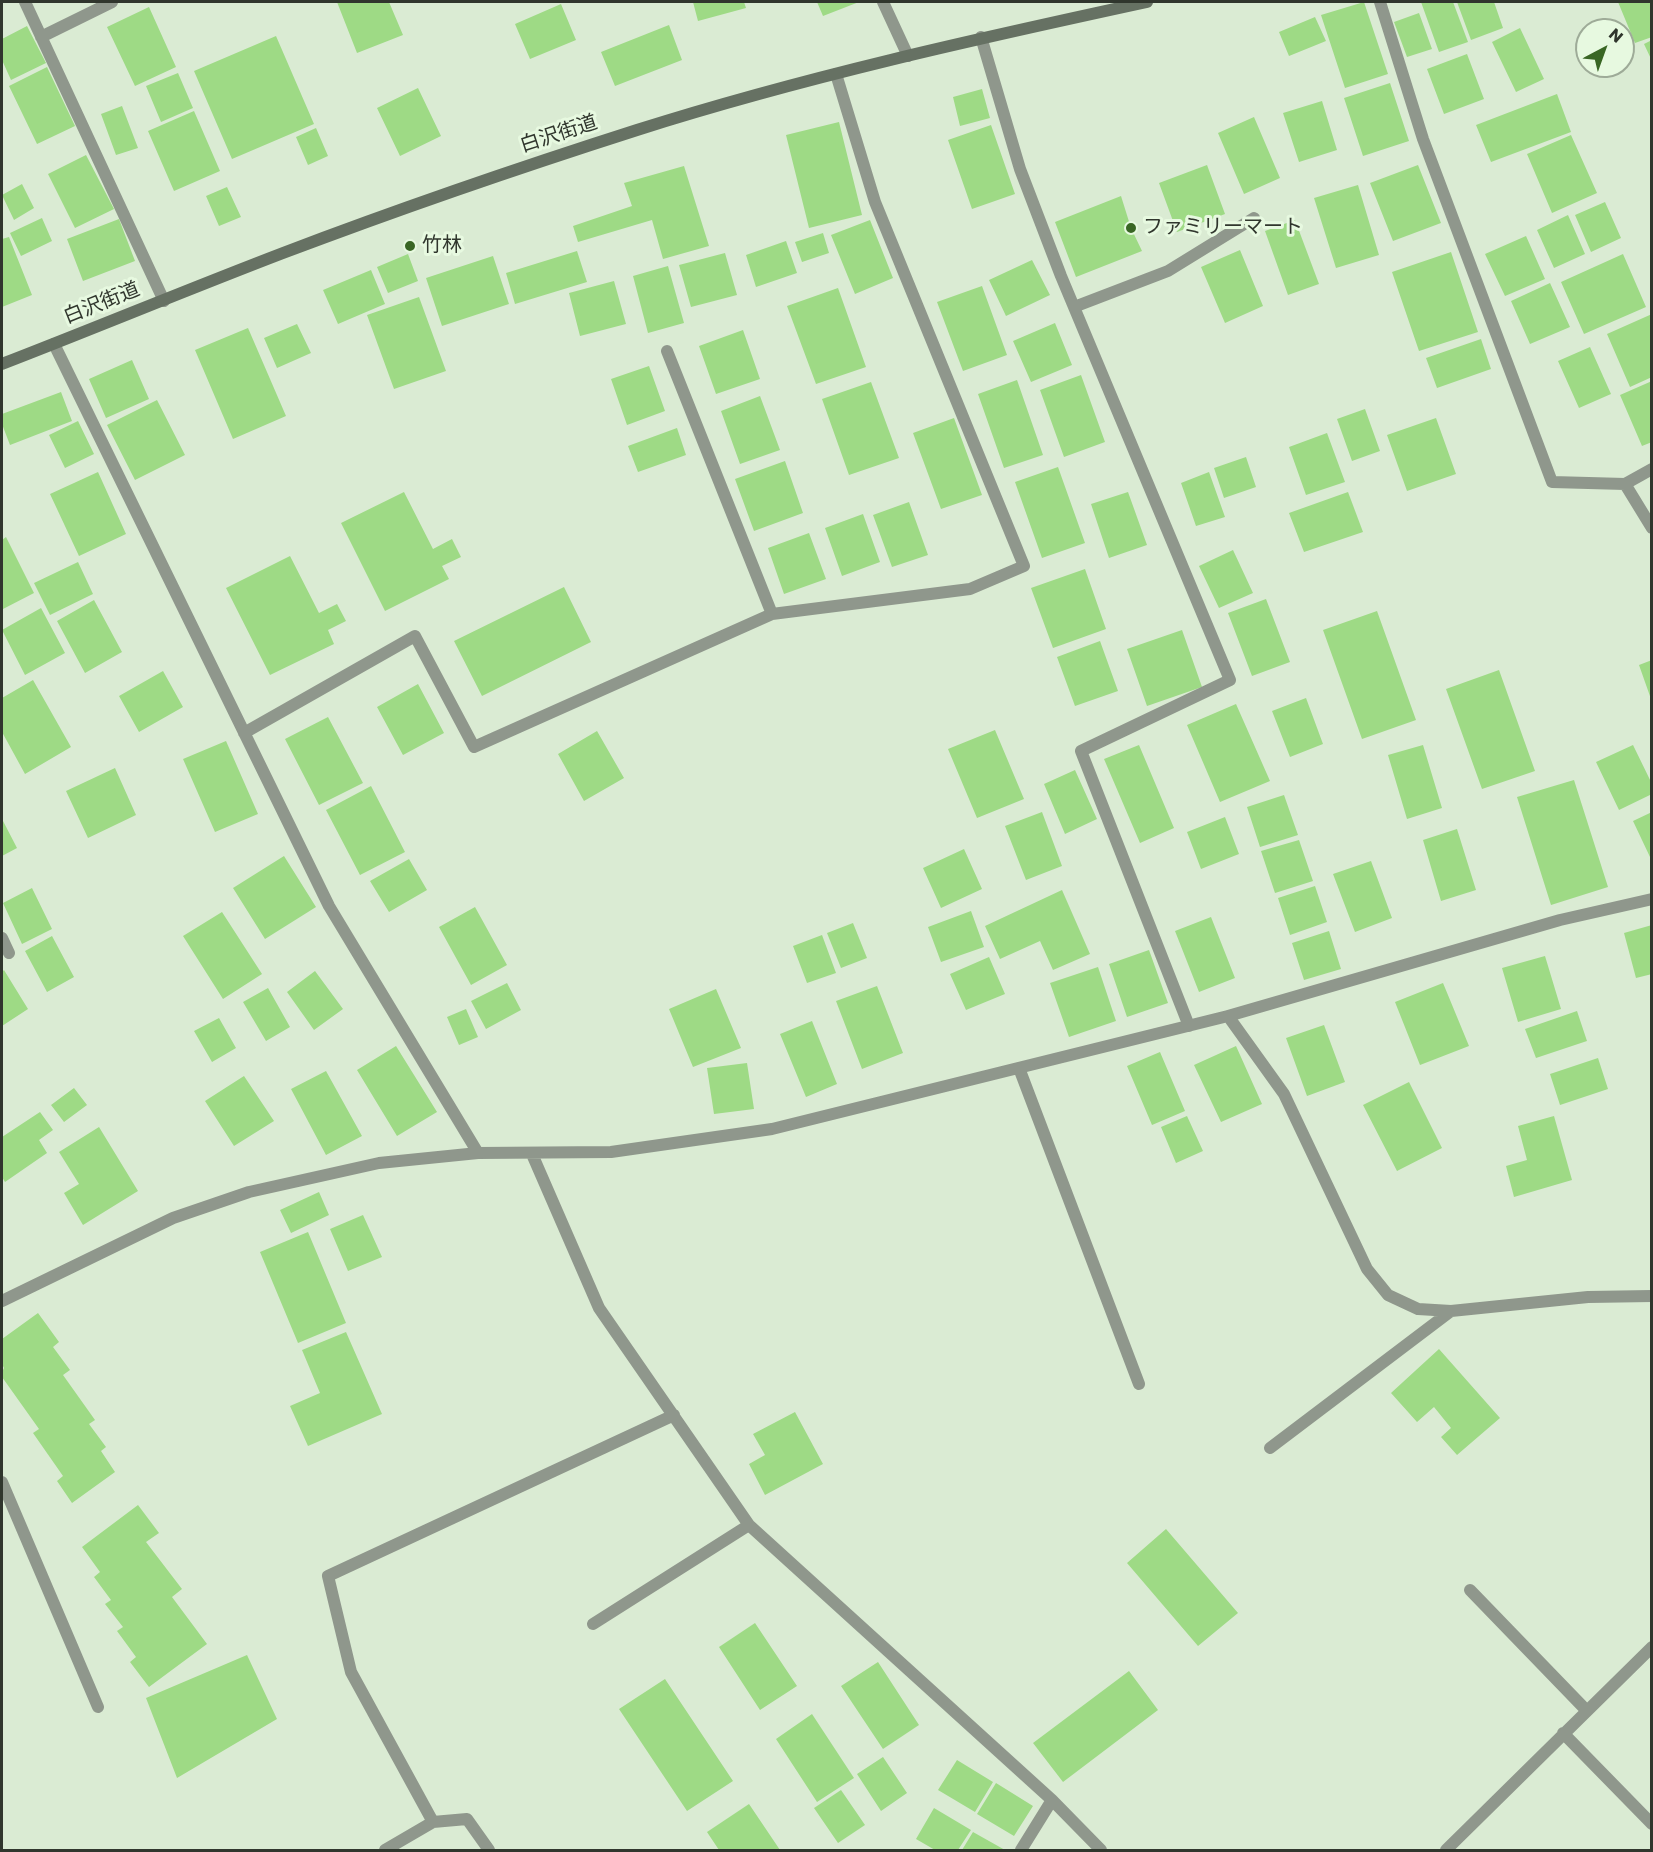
<!DOCTYPE html>
<html>
<head>
<meta charset="utf-8">
<style>
  body { margin:0 }
  #map { position:relative; width:1653px; height:1852px; overflow:hidden; background:#daebd3; font-family:Poppins,sans-serif }
  canvas { display:block }
  .frame { position:absolute; inset:0; border:3px solid #30362d; pointer-events:none }
  .north { position:absolute; left:1575px; top:18px; width:60px; height:60px; box-sizing:border-box; background:#e7f9e0; border:2px solid #9eab98; border-radius:50%; rotate:41deg; font-size:16px; font-weight:700; line-height:24px; text-align:center; color:#30362d }
  .north::after { content:''; display:block; margin:auto; width:21px; height:27px; background:#396624; clip-path:polygon(50% 0,100% 100%,50% 72%,0 100%) }
</style>
</head>
<body>
<div id="map">
<canvas width="1653" height="1852"></canvas>
<div class="frame"></div>
<div class="north">N</div>
</div>
<script>
const ctx = document.querySelector('canvas').getContext('2d');
ctx.lineJoin = 'round';
function fillPath(path, color) {
  ctx.fillStyle = color;
  ctx.fill(path, 'evenodd');
}
function trace(path, color, width, dash) {
  ctx.strokeStyle = color;
  ctx.lineWidth = width;
  ctx.lineCap = dash ? 'butt' : 'round';
  ctx.setLineDash(dash || []);
  ctx.stroke(path);
}
function label(font, color, halo, rows, align = 'center') {
  ctx.font = font + ' Poppins,"Noto Sans JP",sans-serif';
  ctx.lineWidth = 6;
  ctx.setLineDash([]);
  ctx.textBaseline = 'middle';
  ctx.strokeStyle = halo;
  ctx.fillStyle = color;
  for (const [text, x, y, turn = 0] of rows) {
    ctx.save();
    ctx.translate(x, y);
    ctx.rotate((+turn || 0) * Math.PI / 180);
    ctx.textAlign = isNaN(turn) ? turn : align;
    if (halo) ctx.strokeText(text, 0, 0);
    ctx.fillText(text, 0, 0);
    ctx.restore();
  }
}
fillPath(new Path2D(`
  M337,2h52l14,33 -46,18z
  M693,2h51l2,6 -48,13z
  M817,2h42l-36,14z
  M1364,2l24,72 -43,14 -24,-73z
  M1421,2h32l15,40 -29,10z
  M1457,2h37l9,26 -32,12z
  M1618,2h34v35l-17,6z
  M561,4l15,36 -46,19 -15,-35z
  M149,7l27,60 -41,19 -28,-59z
  M1419,13l13,36 -25,8 -13,-35z
  M1315,17l11,24 -37,15 -10,-24z
  M669,25l13,35 -67,26 -14,-34z
  M27,26l19,37 -35,17 -9,-20v-21z
  M1520,28l24,51 -28,13 -24,-50z
  M276,36l38,88 -82,35 -38,-88z
  M1652,40v21l-8,-17z
  M1467,54l17,45 -40,15 -17,-45z
  M47,67l28,59 -38,18 -28,-58z
  M178,73l15,35 -32,14 -15,-36z
  M1390,83l19,58 -46,15 -19,-58z
  M418,88l23,48 -41,20 -23,-48z
  M982,89l8,29 -30,8 -7,-29z
  M1557,94l14,38 -80,30 -15,-37z
  M1322,101l15,49 -38,12 -16,-49z
  M122,106l16,42 -22,7 -15,-41z
  M194,111l26,60 -46,20 -26,-60z
  M1254,117l26,61 -36,16 -26,-61z
  M839,122l23,93 -53,13 -23,-93z
  M991,125l24,69 -43,15 -24,-69z
  M316,128l12,28 -20,9 -12,-28z
  M1571,135l26,58 -45,20 -25,-59z
  M86,155l28,54 -39,19 -27,-54z
  M1207,165l18,49 -48,18 -18,-49z
  M1418,165l23,58 -48,18 -23,-58z
  M684,166l25,80 -46,13 -11,-39 -74,22 -5,-16 59,-20 -8,-23z
  M22,184l12,24 -20,12 -12,-25z
  M1358,185l21,70 -43,13 -22,-70z
  M227,187l14,30 -22,9 -13,-30z
  M1121,196l10,32 11,23 -66,26 -21,-55z
  M1605,202l16,36 -30,14 -16,-37z
  M1568,215l17,39 -31,14 -17,-38z
  M42,218l10,23 -31,15 -11,-23z
  M119,219l16,42 -52,20 -16,-42z
  M870,220l23,58 -38,16 -24,-59z
  M1295,220l24,64 -31,11 -23,-64z
  M823,233l6,20 -27,9 -7,-20z
  M1526,236l19,43 -40,17 -20,-42z
  M9,237l23,58 -30,12v-68z
  M786,241l11,32 -41,14 -10,-32z
  M1240,250l23,56 -38,17 -24,-56z
  M577,251l10,31 -72,22 -9,-31z
  M1451,252l27,80 -59,19 -27,-79z
  M725,253l12,42 -46,12 -12,-42z
  M408,254l10,27 -30,12 -11,-26z
  M1623,254l23,53 -62,27 -23,-52z
  M493,256l16,48 -67,22 -16,-48z
  M1032,260l18,35 -44,21 -17,-36z
  M668,266l16,57 -36,10 -15,-57z
  M371,270l14,34 -47,20 -15,-34z
  M614,281l12,43 -46,12 -11,-43z
  M1550,283l20,44 -40,17 -19,-43z
  M982,286l25,69 -44,16 -26,-69z
  M838,288l28,79 -50,17 -29,-78z
  M419,297l27,74 -52,18 -27,-74z
  M1652,314v63l-22,10 -23,-53z
  M1055,323l17,42 -41,17 -18,-41z
  M297,324l14,29 -34,15 -13,-30z
  M248,328l38,88 -53,23 -38,-89z
  M743,330l17,49 -44,15 -17,-48z
  M1481,339l10,30 -54,19 -11,-30z
  M1590,347l21,47 -32,14 -21,-47z
  M132,360l17,39 -43,19 -17,-39z
  M649,366l16,45 -38,14 -16,-46z
  M1081,375l24,67 -41,15 -24,-67z
  M1017,380l26,75 -39,13 -26,-74z
  M1652,381v61l-10,4 -22,-51z
  M871,382l28,76 -50,17 -27,-76z
  M61,392l11,29 -62,24 -8,-21v-10z
  M760,396l20,54 -40,14 -19,-53z
  M157,400l28,55 -50,25 -28,-55z
  M1365,409l15,42 -28,10 -15,-42z
  M954,418l28,77 -41,14 -28,-76z
  M1436,418l20,56 -49,17 -20,-56z
  M78,421l16,33 -29,14 -16,-33z
  M677,428l9,27 -48,17 -10,-26z
  M1327,433l18,49 -39,13 -17,-48z
  M1246,457l10,30 -32,11 -10,-30z
  M785,461l18,52 -49,18 -19,-52z
  M1058,467l27,76 -43,15 -27,-76z
  M98,472l28,62 -47,22 -29,-62z
  M1209,472l16,45 -29,9 -15,-43z
  M404,492l29,57 19,-10 9,18 -19,9 7,13 -64,32 -44,-88z
  M1128,492l19,53 -38,13 -18,-54z
  M1348,492l15,40 -59,20 -15,-39z
  M909,502l19,53 -36,12 -19,-52z
  M863,514l17,48 -38,14 -17,-48z
  M809,533l17,46 -42,15 -16,-46z
  M6,537l28,56 -31,16 -1,-69z
  M1233,550l20,43 -34,15 -20,-42z
  M290,556l29,57 18,-9 9,17 -18,9 6,14 -64,31 -44,-87z
  M78,562l15,32 -43,21 -16,-32z
  M1085,569l21,60 -53,19 -22,-60z
  M564,587l27,55 -109,54 -28,-55z
  M1266,599l24,63 -38,14 -24,-63z
  M94,600l28,52 -37,21 -28,-52z
  M41,608l24,45 -40,22 -23,-45z
  M1377,611l39,109 -54,19 -39,-109z
  M1182,630l20,57 -55,19 -20,-57z
  M1100,641l18,50 -43,15 -18,-49z
  M1652,660v39h-1l-12,-34z
  M1499,670l36,101 -53,18 -36,-100z
  M163,671l20,36 -44,25 -20,-36z
  M33,680l38,67 -46,27 -23,-42v-34z
  M418,684l26,49 -41,22 -26,-48z
  M1306,698l17,46 -33,13 -18,-46z
  M1236,704l34,77 -50,21 -33,-77z
  M328,717l35,66 -44,22 -34,-66z
  M995,730l29,69 -47,19 -29,-69z
  M597,731l27,47 -40,23 -26,-47z
  M226,741l32,73 -43,18 -32,-73z
  M1139,745l35,83 -34,15 -36,-84z
  M1423,745l19,63 -35,11 -19,-64z
  M1633,745l19,39v10l-33,16 -23,-48z
  M115,768l21,47 -48,23 -22,-47z
  M1075,770l22,49 -32,15 -21,-50z
  M1574,780l34,107 -57,18 -34,-108z
  M371,786l34,66 -45,23 -34,-65z
  M1284,795l14,40 -38,12 -13,-40z
  M1042,812l20,54 -36,14 -21,-54z
  M1652,812v44l-2,1 -17,-36z
  M1225,817l14,37 -38,15 -14,-37z
  M2,819l15,29 -15,8z
  M1457,829l19,61 -35,11 -18,-61z
  M1299,840l14,41 -38,12 -14,-42z
  M964,849l18,40 -41,19 -18,-40z
  M284,856l32,51 -51,32 -32,-51z
  M409,859l18,31 -38,22 -19,-31z
  M1371,861l21,57 -37,14 -22,-58z
  M1315,886l12,36 -37,13 -12,-37z
  M32,888l20,41 -30,15 -19,-41z
  M1062,890l28,64 -37,16 -13,-29 -40,18 -15,-33z
  M475,907l32,58 -36,20 -32,-58z
  M971,911l13,36 -43,15 -13,-35z
  M222,912l40,62 -39,25 -40,-63z
  M1211,917l24,61 -36,14 -24,-61z
  M853,923l14,35 -26,10 -14,-35z
  M1652,925v49l-16,4 -12,-45z
  M1329,931l12,38 -37,11 -12,-37z
  M822,935l14,38 -29,10 -14,-37z
  M52,936l22,41 -27,15 -22,-41z
  M1149,950l19,53 -41,14 -18,-53z
  M1545,956l16,53 -43,13 -16,-54z
  M989,957l16,37 -39,16 -16,-36z
  M1098,967l18,54 -47,16 -19,-54z
  M4,970l24,39 -26,17v-54z
  M315,971l28,38 -29,21 -27,-38z
  M507,983l14,27 -35,19 -15,-28z
  M1443,983l26,63 -49,19 -25,-63z
  M877,986l26,67 -41,16 -26,-68z
  M268,988l22,39 -24,14 -23,-39z
  M716,989l25,59 -48,19 -24,-58z
  M466,1009l12,28 -19,8 -12,-28z
  M1577,1011l10,30 -51,17 -11,-29z
  M219,1018l17,30 -24,14 -18,-31z
  M812,1021l25,63 -31,13 -26,-63z
  M1324,1025l21,57 -38,14 -21,-58z
  M396,1046l41,66 -40,24 -40,-66z
  M1236,1046l26,58 -41,18 -27,-57z
  M1160,1052l25,59 -33,14 -25,-59z
  M1598,1058l10,31 -48,16 -10,-31z
  M747,1063l7,46 -40,5 -7,-46z
  M326,1071l36,65 -36,19 -35,-66z
  M244,1076l30,45 -40,25 -29,-45z
  M1409,1082l33,66 -45,23 -34,-66z
  M74,1088l13,17 -23,17 -13,-17z
  M40,1112l13,18 -14,10 8,13 -42,29 -3,-5v-40z
  M1187,1116l16,35 -27,12 -15,-36z
  M1554,1116l18,64 -58,17 -8,-31 21,-6 -9,-34z
  M99,1127l39,64 -55,34 -19,-32 15,-9 -20,-32z
  M319,1192l10,23 -38,18 -11,-23z
  M363,1215l19,42 -34,14 -18,-42z
  M308,1232l38,91 -48,20 -38,-91z
  M38,1313l21,29 -6,5 17,23 -7,5 32,45 -6,4 17,23 -5,4 14,21 -43,31 -15,-22 6,-5 -30,-43 6,-4 -37,-52v-5l2,-4 -2,-4v-25z
  M346,1332l36,82 -74,32 -18,-40 30,-13 -18,-43z
  M1439,1349l61,69 -43,37 -16,-18 10,-9 -17,-21 -17,15 -26,-29z
  M795,1412l28,52 -58,31 -16,-31 16,-9 -12,-21z
  M138,1505l21,28 -13,9 36,47 -10,8 35,47 -58,43 -19,-25 6,-5 -19,-26 6,-4 -18,-23 6,-4 -17,-23 6,-5 -18,-25z
  M1166,1529l72,84 -40,33 -71,-83z
  M755,1623l42,63 -37,24 -41,-63z
  M247,1655l30,64 -100,59 -31,-80z
  M878,1662l41,63 -36,24 -42,-63z
  M1129,1671l29,39 -95,72 -30,-39z
  M665,1679l68,102 -46,30 -68,-102z
  M812,1714l42,64 -37,24 -41,-63z
  M883,1757l24,36 -26,18 -24,-37z
  M957,1760l36,22 -18,30 -37,-22z
  M996,1783l37,23 -19,30 -37,-22z
  M841,1790l24,35 -27,18 -24,-35z
  M749,1804l31,46h-61l-12,-18z
  M934,1808l37,22 -13,20h-23l-19,-11z
  M973,1832l32,18h-43z`), '#9eda85');
trace(new Path2D(`
  M25,2l139,299
  M883,2l25,54
  M1380,2l43,137 129,343 73,2 27,44
  M41,37l71,-35
  M981,37l39,132 41,107 169,404 -149,71 108,275
  M1074,307l94,-36 86,-53
  M54,344l275,562 149,247
  M667,351l105,263
  M1625,484l27,-15
  M244,733l171,-97 59,111 298,-133 198,-25 54,-23 -149,-364 -39,-128
  M2,938l7,15
  M1228,1016l56,78 83,175 21,26 30,14 33,2 137,-14 64,-1
  M1019,1068l120,316
  M532,1154l67,154 150,217 303,275 49,50
  M2,1301l171,-83 76,-26 130,-29 99,-10 133,-1 161,-23 456,-113 332,-96 92,-21
  M1270,1448l181,-137
  M2,1482l96,225
  M1470,1590l117,121
  M593,1624l156,-99
  M1563,1733l89,91
  M433,1822l34,-3 22,31
  M385,1850l48,-28 -82,-150 -23,-96 346,-161
  M1021,1850l31,-50
  M1446,1850l206,-203`), '#8f978c', 12);
trace(new Path2D(`
  M2,364c93,-36 187,-75 281,-111 116,-44 235,-85 354,-123 167,-53 339,-91 510,-128`), '#667163', 12);
for (const [x, y, r, color] of [
  [1131,228,6,"#396624"],
  [410,246,6,"#396624"]
]) {
  const dot = new Path2D();
  dot.arc(x, y, r, 0, 2 * Math.PI);
  ctx.fillStyle = color;
  ctx.fill(dot);
  trace(dot, '#e7f9e0', 2);
}
label('20px', '#30362d', '#e7f9e0', [
  ["白沢街道",559,135,-18],
  ["白沢街道",102,304,-22]
]);
label('20px', '#30362d', '#e7f9e0', [
  ["ファミリーマート",1143,228],
  ["竹林",422,246]
], 'left');
</script>
</body>
</html>
